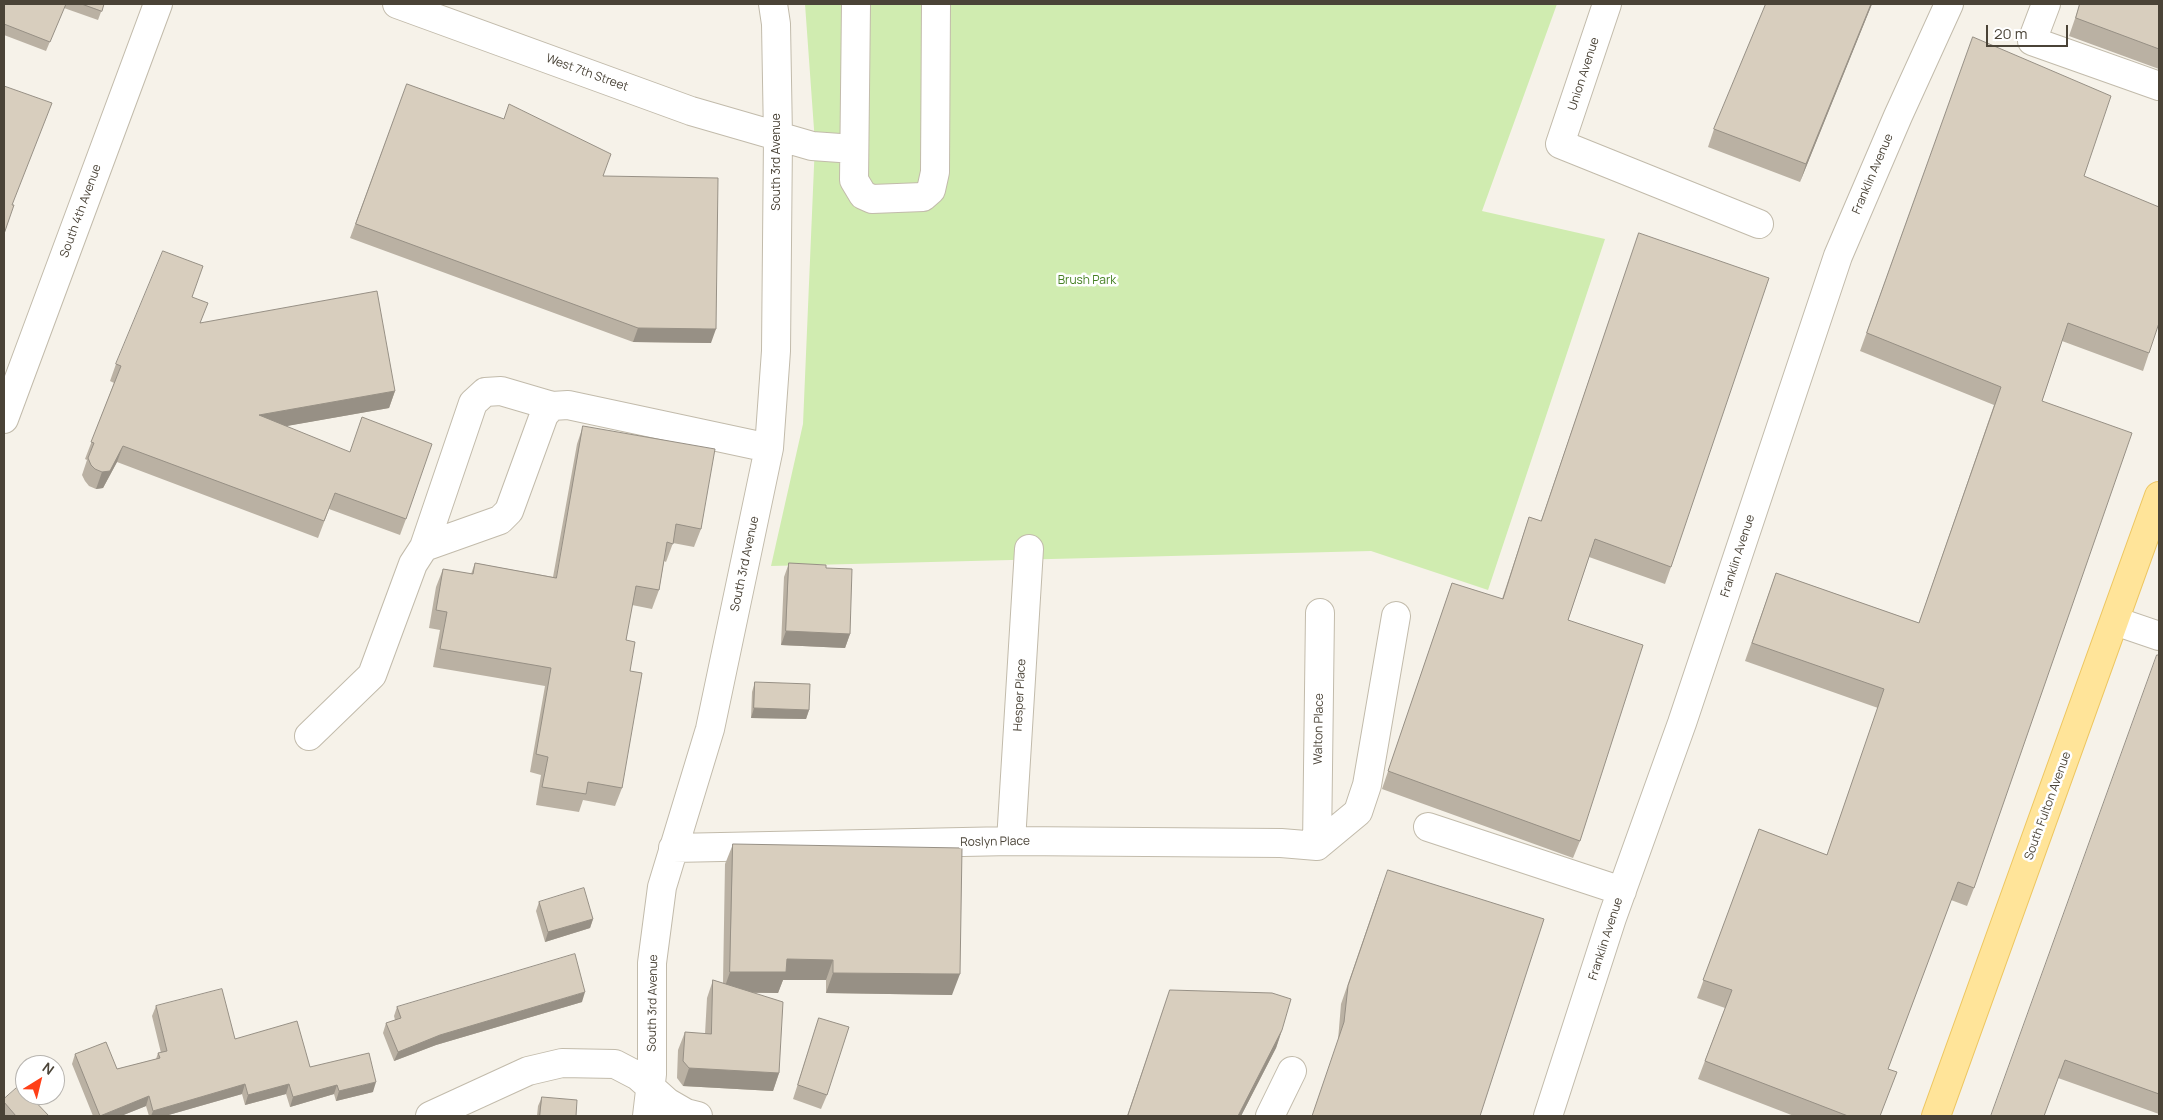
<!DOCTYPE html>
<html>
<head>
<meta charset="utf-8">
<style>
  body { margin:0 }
  #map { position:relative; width:2163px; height:1120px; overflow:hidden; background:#f6f2e9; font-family:Manrope,sans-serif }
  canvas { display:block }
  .frame { position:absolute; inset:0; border:5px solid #4a4337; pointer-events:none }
  .north { position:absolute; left:15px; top:1055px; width:50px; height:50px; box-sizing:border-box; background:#fff; border:1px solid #b7b4af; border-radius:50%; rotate:36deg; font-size:14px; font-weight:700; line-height:20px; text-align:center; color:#4a4337 }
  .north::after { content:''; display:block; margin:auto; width:18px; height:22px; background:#ff3f17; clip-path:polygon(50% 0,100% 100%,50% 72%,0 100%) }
  .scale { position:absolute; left:1986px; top:25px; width:82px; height:22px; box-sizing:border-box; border:2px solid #4a4337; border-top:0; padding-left:6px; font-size:15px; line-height:18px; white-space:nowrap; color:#4a4337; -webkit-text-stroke:4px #fff; paint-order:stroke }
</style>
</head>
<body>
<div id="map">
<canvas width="2163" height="1120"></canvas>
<div class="frame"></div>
<div class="north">N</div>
<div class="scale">20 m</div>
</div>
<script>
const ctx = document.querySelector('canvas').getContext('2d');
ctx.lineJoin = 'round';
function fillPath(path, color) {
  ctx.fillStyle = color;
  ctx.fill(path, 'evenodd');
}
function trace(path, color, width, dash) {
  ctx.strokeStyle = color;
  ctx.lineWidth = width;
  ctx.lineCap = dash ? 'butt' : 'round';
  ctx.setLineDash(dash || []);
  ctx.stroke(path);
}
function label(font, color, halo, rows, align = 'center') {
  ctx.font = font + ' Manrope,sans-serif';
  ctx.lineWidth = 5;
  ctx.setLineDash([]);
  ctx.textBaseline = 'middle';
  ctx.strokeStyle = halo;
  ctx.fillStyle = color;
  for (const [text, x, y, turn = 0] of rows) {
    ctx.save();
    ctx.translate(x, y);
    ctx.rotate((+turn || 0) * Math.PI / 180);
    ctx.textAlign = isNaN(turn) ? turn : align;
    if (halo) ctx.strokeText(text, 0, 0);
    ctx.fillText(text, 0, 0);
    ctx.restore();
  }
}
fillPath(new Path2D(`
  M805,4h752l-75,207 123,28 -117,351 -117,-39 -600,15 32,-142 12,-281z`), '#d0ecb0');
const minor = new Path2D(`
  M397,4l294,107 121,35 42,3
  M856,4l-2,176 9,15 9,4 51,-2 8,-7 4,-18 1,-168
  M1607,4l-47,140 199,80
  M2046,4l-14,37 127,45
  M4,419l154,-415
  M424,547l49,-144 12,-11 16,-1 51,15
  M2115,621l44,15
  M309,736l63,-61 41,-111 11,-17 76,-27 9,-9 35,-96 8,-9 16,-1 201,43
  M1428,827l194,64
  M1011,841l18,-292
  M1317,846l41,-34 9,-27 29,-169
  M1317,846l3,-233
  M673,848l338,-7 270,2 36,3
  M430,1116l98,-45 34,-8 53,1 23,12 29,26 19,11 12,3
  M647,1116l5,-42v-111l10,-76 48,-158 59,-281 7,-97 2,-214 -2,-113 -3,-20
  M1270,1116l22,-45
  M1548,1116l64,-198 70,-195 156,-467 60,-140 51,-112`);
const major = new Path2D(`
  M1936,1116l223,-620`);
trace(minor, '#c2bbab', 30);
trace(major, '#edc660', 30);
trace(minor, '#fff', 28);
trace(major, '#ffe499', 28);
fillPath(new Path2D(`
  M4,4h100l-6,16 -34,-12 -18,43 -42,-16z
  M1766,4h106l-72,178 -92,-35 6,-18z
  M2080,4h79v65l-90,-33z
  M1973,37l111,139 65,177 -6,18 -81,-30 -20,60 -68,487 -7,18 -16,-6 -63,169 -8,47h-86l-96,-37 27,-71 -28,-10 62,-169 68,26 51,-147 -133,-47 31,-88 143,50 75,-218 -134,-54z
  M407,84l196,92 108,167 -78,-1 -283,-104z
  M1639,233l32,334 -6,17 -76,-27 -21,63 12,221 -7,17 -191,-69 70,-206 50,16 27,-82 12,4z
  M192,297l8,26 195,68 -6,17 -103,18 120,93 -6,16 -71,-26 -11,29 -201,-76 -14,26 -7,1 -7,-3 -4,-5 -3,-6 5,-15 -2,-1 29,-76 -4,-2 6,-17z
  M583,426l118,103 -7,18 -21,-4 -7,19 -2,-1 -5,29 -7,19 -20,-4 -6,35 4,31 -8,117 -7,18 -32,-6 -4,12 -43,-7 5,-30 -11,-3 15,-86 -112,-19 7,-37 -11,-2 7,-41 7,-18 28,5 4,-11 78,14 24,-133z
  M789,563l37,5 24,66 -5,14 -64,-3 3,-68z
  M2159,655v459l-101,-36z
  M755,682l54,28 -3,9 -55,-1 1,-26z
  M733,844l219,151 -126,-2v-13h-43l-5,13h-25l26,80 -6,18 -90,-5 -6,-8 1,-28 7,-18 20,2 2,-36 6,-18 10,3 2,-119z
  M1381,888l99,228 -142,-76 3,-36z
  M539,902l54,17 -3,9 -45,14 -9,-31z
  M1170,990l112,40 -6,18 -35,68h-114z
  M582,1002l-146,43 -42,16 -11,-28 3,-10 9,-3 -1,-4 3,-9z
  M156,1006l79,33 138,53 -37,9 -2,-7 -44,13 -4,-13 -41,11 -3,-11 -77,22h-16l-3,-10 -25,10h-28l-21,-52 3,-10 42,15 39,-10 2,-6h3l-9,-37z
  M819,1018l8,77 -6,14 -28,-10z
  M542,1097l34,19h-39l1,-10z
  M4,1099l45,17h-44l-1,-1z`), '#bab1a3');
fillPath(new Path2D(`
  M1871,4h1l-72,178 6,-18z
  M638,328l78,1 -5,14 -78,-1z
  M395,391l-6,17 -136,24 6,-17z
  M123,446l-6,16 -14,26 -7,1 6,-17z
  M786,631l64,3 -5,14 -64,-3z
  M754,708l55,2 -3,9 -55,-1z
  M593,919l-3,9 -45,14 3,-10z
  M787,959l46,1 -7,20h-43l-5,13 -55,-1 7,-20z
  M833,973l127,1 -8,21 -126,-2z
  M585,992l-3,10 -146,43 -42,16 4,-9 42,-17z
  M1282,1030l-6,18 -35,68h-3z
  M689,1068l90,5 -6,18 -90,-5z
  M376,1082l-3,10 -37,9 3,-10z
  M245,1084l-3,10 -77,22h-14l2,-5z
  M289,1084l-3,10 -41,11 3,-10z
  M337,1085l-3,9 -44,13 3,-10z
  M149,1096l-3,10 -25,10h-21z`), '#979085');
const building = new Path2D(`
  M4,4h62l-16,38 -46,-18z
  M82,4h22l-2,7z
  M1766,4h105l-65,160 -92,-35z
  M2080,4h79v45l-83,-31z
  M1973,37l138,59 -27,80 75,31v116l-10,30 -81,-30 -26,78 90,32 -158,455 -16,-6 -70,187 9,3 -17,44h-32l-143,-55 27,-71 -29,-10 56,-151 68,26 57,-166 -132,-46 24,-70 143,50 82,-236 -134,-54z
  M407,84l97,35 5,-15 102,50 -8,22 115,2 -2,151 -78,-1 -282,-104z
  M4,86l48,17 -40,102h2l-10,29z
  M1639,233l130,45 -98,289 -76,-28 -27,81 75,25 -63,196 -192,-70 64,-188 51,16 26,-82 12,4z
  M163,251l40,15 -11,31 16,6 -8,20 177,-32 18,100 -136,24 91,37 12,-35 70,27 -26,75 -71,-26 -11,28 -201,-75 -13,25 -8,1 -7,-3 -4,-4 -3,-7 6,-15 -3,-1 30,-76 -5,-2z
  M583,426l132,23 -14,80 -25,-5 -3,20 -6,-2 -8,48 -23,-4 -10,54 9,2 -5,29 12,2 -20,115 -34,-6 -2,12 -44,-7 6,-30 -12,-3 15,-86 -111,-19 7,-37 -11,-2 7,-41 30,5 2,-11 81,15z
  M789,563l37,2v3l26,1 -2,65 -64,-3z
  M2157,655h2v439l-94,-34 -21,56h-53z
  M755,682l55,2 -1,26 -55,-2z
  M733,844l229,4 -2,126 -127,-1v-13l-46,-1 -1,13h-56z
  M1388,870l156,49 -64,197h-168l32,-94 4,-36z
  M584,888l9,31 -45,13 -9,-30z
  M575,954l10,38 -145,43 -42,17 -12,-29 15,-5 -4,-11z
  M713,980l70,22 -4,71 -90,-5 -6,-7 2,-29 26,2z
  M222,989l13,50 62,-18 13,46 59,-14 7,29 -37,9 -2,-6 -44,12 -4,-13 -41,11 -3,-11 -92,27 -4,-15 -49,20 -25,-62 31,-12 11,27 43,-11 -2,-5 9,-2 -11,-45z
  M1170,990l102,3 19,6 -9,31 -44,86h-110z
  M819,1018l30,9 -22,68 -29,-10z
  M20,1085l5,6v4h4l20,21h-33l-12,-14v-3z
  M542,1097l35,3 -1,16h-36z`);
fillPath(building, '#d8cebe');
trace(building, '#979085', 1);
label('12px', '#4a4337', '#fff', [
  ["West 7th Street",587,73,20],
  ["Union Avenue",1584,74,-72],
  ["South 3rd Avenue",777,162,-90],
  ["Franklin Avenue",1873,174,-67],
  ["South 4th Avenue",81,211,-70],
  ["Franklin Avenue",1738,556,-72],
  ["South 3rd Avenue",745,564,-78],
  ["Hesper Place",1020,695,-87],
  ["Walton Place",1319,729,-89],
  ["South Fulton Avenue",2048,806,-70],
  ["Roslyn Place",995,842,-1],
  ["Franklin Avenue",1606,939,-72],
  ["South 3rd Avenue",653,1003,-89]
]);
label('12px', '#468125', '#fff', [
  ["Brush Park",1087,281]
]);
</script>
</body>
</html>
